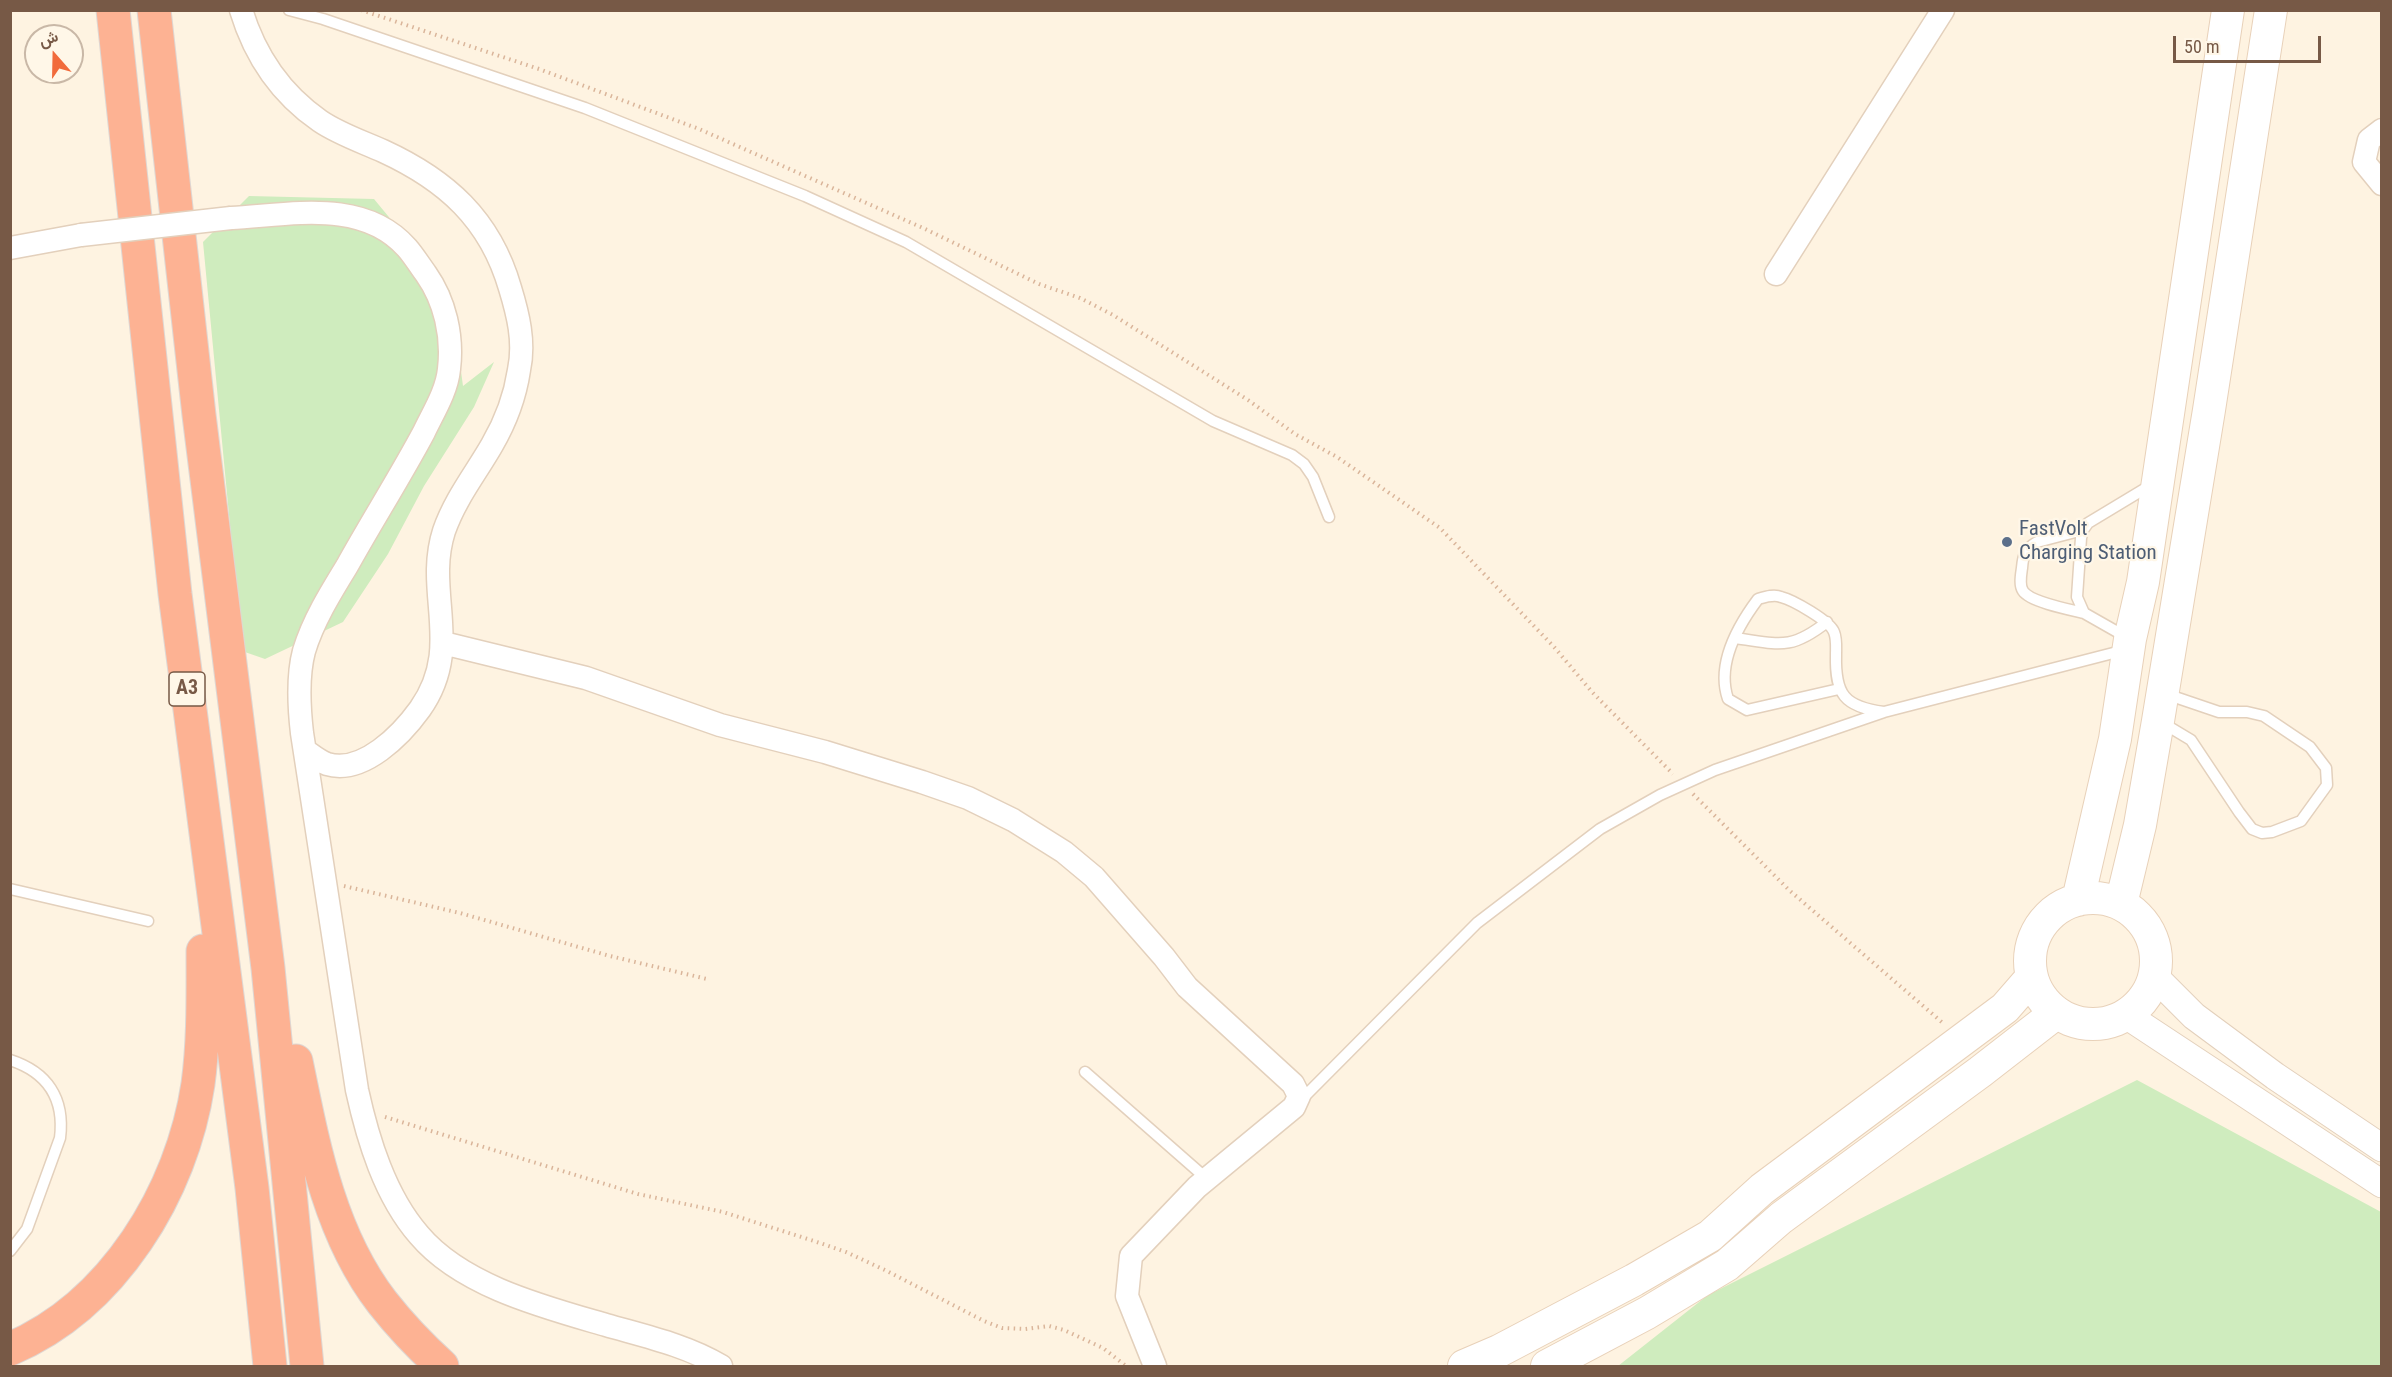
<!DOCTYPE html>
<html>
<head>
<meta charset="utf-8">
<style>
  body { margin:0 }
  #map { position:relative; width:2392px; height:1377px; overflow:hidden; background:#fef3e1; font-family:"Roboto Condensed",Vazirmatn,sans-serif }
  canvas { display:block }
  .frame { position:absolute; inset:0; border:12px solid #775946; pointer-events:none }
  .north { position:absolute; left:24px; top:24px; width:60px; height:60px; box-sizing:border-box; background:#fff7e8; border:2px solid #c9b8a7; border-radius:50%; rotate:340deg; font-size:16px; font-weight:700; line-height:24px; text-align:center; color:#775946 }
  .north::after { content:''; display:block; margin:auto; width:21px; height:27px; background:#f16b3c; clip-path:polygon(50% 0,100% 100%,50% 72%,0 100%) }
  .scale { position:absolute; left:2173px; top:36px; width:148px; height:27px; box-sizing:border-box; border:3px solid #775946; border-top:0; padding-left:8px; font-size:18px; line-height:21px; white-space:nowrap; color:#775946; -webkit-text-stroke:4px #fff7e8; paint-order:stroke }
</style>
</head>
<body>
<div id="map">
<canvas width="2392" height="1377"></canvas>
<div class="frame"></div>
<div class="north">ش</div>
<div class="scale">50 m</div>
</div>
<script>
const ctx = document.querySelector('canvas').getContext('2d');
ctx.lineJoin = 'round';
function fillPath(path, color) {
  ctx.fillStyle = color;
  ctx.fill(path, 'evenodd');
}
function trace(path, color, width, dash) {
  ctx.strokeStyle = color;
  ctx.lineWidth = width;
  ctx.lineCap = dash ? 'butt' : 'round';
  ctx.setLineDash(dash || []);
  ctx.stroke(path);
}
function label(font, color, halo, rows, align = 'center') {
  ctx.font = font + ' "Roboto Condensed",sans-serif';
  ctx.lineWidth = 4.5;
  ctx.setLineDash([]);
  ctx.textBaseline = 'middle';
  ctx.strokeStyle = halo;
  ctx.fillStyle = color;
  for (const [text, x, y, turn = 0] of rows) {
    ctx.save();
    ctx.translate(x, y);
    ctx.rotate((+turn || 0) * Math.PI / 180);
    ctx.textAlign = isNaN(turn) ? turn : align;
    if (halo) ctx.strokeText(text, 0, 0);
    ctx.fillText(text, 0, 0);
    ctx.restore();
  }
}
fillPath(new Path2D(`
  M249,196l125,3 76,92 13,95 31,-24 -20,45 -50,79 -36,68 -45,68 -78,37 -23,-8 -39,-409z
  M2137,1080l244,132v154h-763l90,-71z`), '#cfecbe');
const service = new Path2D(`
  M289,10l34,9 262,89 220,88 101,46 307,179 79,34 12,9 9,13 16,40
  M2083,530l-46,12c-12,7 -14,13 -15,26 -1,7 -3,17 1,23 7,11 48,19 61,22
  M1735,638c44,6 55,13 92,-16
  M2128,638l-44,-25 -7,-16 4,-59 2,-8 5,-7 63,-38
  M1839,689l-92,21 -19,-11c-12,-35 9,-72 30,-100 7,-2 16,-5 23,-2 12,3 49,24 53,35 3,7 2,16 2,23 -1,39 8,52 48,57l241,-62
  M2161,722l30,18 48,72 13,17 10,4 10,-1 29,-11 26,-36 -1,-17 -16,-21 -46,-31 -17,-4h-28l-53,-18
  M10,889l138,32
  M10,1060c37,12 55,38 50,78l-33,91 -17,22
  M1085,1072l122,107
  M1300,1101l177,-178 123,-94 60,-34 55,-25 169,-58`);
const minor = new Path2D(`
  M241,10c14,46 40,84 79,111 19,13 43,21 63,30 63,29 107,68 127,137 8,26 15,54 9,82 -4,27 -13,51 -27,75 -16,28 -37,54 -48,86 -20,62 20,116 -24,178 -18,25 -57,66 -93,55 -8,-3 -14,-8 -21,-13
  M2382,130l-13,10 -5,22 18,22
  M231,218c59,-3 132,-20 176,30 7,8 13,18 19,26 19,27 27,62 23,95 -2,22 -16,44 -25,63 -24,45 -52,89 -77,134 -16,26 -34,55 -43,85 -7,26 -5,56 -2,82l55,357c11,50 28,106 62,145 43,51 125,72 187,90 38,11 80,20 115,41
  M10,248l71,-13
  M1776,274l167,-264
  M443,643l143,35 134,47 105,27 97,30 46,16 45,22 51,32 30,25 70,80 23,30 106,97 6,12 -5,11 -97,80 -66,69 -4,40 28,70`);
const tertiary = new Path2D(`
  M2155,977l39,39 81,60 107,72
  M2126,1015l256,169`);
const secondary = new Path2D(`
  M2030 961a63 63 0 1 1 126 0a63 63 0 1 1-126 0Z
  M2078,900l37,-161 15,-100 13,-57 85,-572
  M2121,904l19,-79 18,-104 51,-311 62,-400
  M1464,1366l35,-15 135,-71 76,-44 52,-47 243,-181 27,-31
  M1547,1366l100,-53 80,-48 54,-47 199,-146 76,-59`);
const motorway = new Path2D(`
  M113,10l62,584 77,594 18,178
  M154,10l45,405 69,553 39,398
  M296,1061c17,83 33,172 86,241 18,23 39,45 60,64
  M10,1349c103,-44 172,-157 188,-265 6,-44 5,-89 5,-133`);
trace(service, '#e3d0bc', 13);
trace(minor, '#e3d0bc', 25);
trace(tertiary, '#e3d0bc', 29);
trace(secondary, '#e8d1b9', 34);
trace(motorway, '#ded7d3', 35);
trace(new Path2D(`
  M361,10l178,59 160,60 224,99 116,56 41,14 33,17 135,85 47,34 42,23 103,71 115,120 37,44 81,82
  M1693,794l96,96 155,134
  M344,886l116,27 150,43 97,23
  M385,1117l253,77 85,18 91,29 32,11 41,19 97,50 18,7 23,1 24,-3 15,4 39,18 23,18`), '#dab59a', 4, [1.5, 4.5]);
trace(service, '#fff', 10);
trace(minor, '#fff', 22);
trace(tertiary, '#fff', 27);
trace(secondary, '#fff', 32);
trace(motorway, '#fdb293', 33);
const minorBridge = new Path2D(`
  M81,235l150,-17`);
trace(minorBridge, '#e3d0bc', 25, []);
trace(minorBridge, '#fff', 22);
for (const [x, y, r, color] of [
  [2007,542,6,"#5c6f8a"]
]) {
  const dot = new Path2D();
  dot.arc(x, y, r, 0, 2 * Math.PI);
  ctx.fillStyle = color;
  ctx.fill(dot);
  trace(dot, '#fff7e8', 2);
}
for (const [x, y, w] of [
  [187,689,36]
]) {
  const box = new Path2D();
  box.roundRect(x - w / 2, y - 17, w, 34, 4.5);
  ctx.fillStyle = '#fff7e8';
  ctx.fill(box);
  trace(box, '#775946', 1.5);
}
label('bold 20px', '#775946', null, [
  ["A3",187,689]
]);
label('21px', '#4e5e75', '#fff7e8', [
  ["FastVolt",2019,530],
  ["Charging Station",2019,554]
], 'left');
</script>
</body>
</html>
